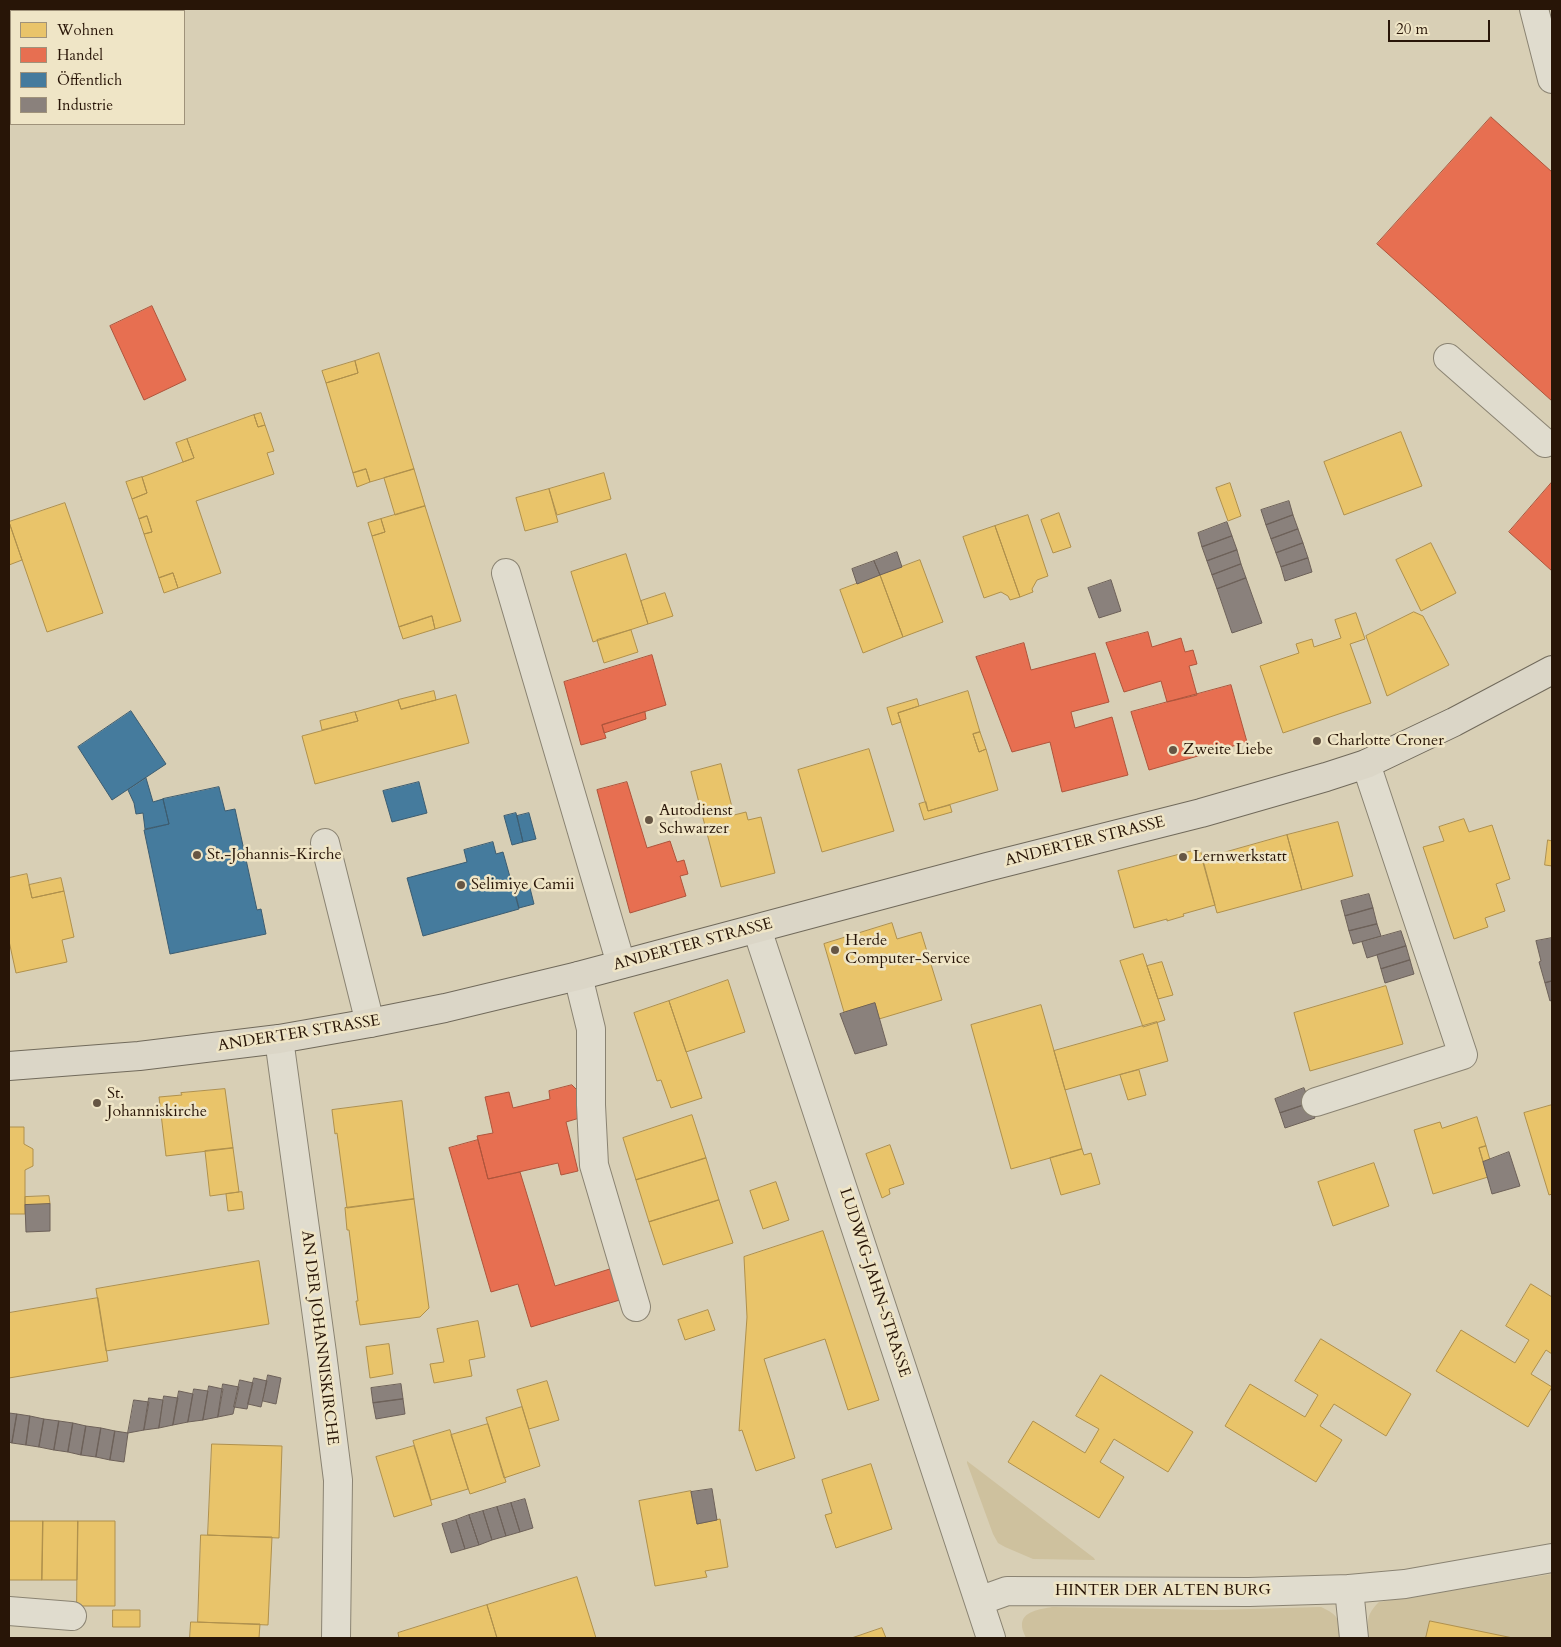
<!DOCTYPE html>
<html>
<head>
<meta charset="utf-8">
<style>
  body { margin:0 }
  #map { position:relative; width:1561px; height:1647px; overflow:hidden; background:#d8cfb5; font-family:Cardo,serif }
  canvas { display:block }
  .frame { position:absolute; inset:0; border:10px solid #281507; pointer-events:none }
  .legend { position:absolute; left:10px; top:10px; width:175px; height:115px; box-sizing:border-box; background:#efe5c6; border:1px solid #9f927a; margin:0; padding:6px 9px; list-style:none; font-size:15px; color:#281507 }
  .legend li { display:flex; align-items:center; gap:10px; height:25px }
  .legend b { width:25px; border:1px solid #9f927a }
  .scale { position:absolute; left:1388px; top:20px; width:102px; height:22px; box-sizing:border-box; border:2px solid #281507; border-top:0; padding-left:6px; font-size:15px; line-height:18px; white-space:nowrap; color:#281507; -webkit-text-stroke:4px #efe5c6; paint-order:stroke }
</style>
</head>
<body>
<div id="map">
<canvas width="1561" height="1647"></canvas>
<div class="frame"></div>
<ul class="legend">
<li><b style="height:14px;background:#e9c46a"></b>Wohnen</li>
<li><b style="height:14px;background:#e76f51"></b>Handel</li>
<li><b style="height:14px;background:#457b9d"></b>Öffentlich</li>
<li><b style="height:14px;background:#8a817c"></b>Industrie</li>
</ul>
<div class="scale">20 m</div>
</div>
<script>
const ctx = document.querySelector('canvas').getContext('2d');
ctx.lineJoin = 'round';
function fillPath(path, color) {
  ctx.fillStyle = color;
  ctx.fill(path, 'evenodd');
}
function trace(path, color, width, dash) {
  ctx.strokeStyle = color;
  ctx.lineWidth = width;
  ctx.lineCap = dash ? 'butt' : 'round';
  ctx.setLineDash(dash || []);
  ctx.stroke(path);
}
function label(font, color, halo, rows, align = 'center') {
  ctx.font = font + ' Cardo,serif';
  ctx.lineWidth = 5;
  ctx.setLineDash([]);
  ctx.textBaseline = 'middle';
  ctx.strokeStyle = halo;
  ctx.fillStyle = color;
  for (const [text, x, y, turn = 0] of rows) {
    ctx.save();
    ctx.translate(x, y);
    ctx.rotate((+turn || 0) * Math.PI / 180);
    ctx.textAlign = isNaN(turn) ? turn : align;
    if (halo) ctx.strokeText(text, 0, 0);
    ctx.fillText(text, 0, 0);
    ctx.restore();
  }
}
fillPath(new Path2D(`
  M967,1461l127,97 1,2 -62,-1 -28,-12 -7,-4 -5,-9 -26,-71z
  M1552,1574v64h-39l-83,-17 -4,17h-57c-2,-17 -3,-23 10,-36z
  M1052,1607l162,3 107,-3c18,8 18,13 22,31h-317c-1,-3 -4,-8 -4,-12 -1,-15 19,-17 30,-19z`), '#cec19e');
const homes = new Path2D(`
  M379,353l35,116 -44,13 -4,-13 -13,4 -27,-90 32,-10 -3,-12z
  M355,361l3,12 -32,10 -4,-12z
  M261,413l4,12 -7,2 -4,-12z
  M254,415l4,12 7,-2 9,26 -7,2 7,21 -78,27 25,72 -43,15 -5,-15 -14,5 -15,-44 8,-2 -5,-16 -8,3 -7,-20 15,-6 -5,-16 52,-19 -7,-19z
  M1401,432l21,54 -78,29 -20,-53z
  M187,439l7,19 -11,4 -7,-19z
  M366,469l4,13 -13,5 -4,-14z
  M414,469l11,37 -30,9 -11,-37z
  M604,473l7,26 -54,16 -8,-26z
  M142,477l5,16 -15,6 -6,-17z
  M1230,483l11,33 -13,5 -12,-33z
  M549,489l9,33 -33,9 -9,-33z
  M65,503l38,110 -56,19 -38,-110z
  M425,506l36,115 -26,8 -3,-13 -33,11 -27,-91 13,-4 -4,-13z
  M1059,513l12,34 -18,6 -12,-33z
  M1028,515l20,61 -11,4 -5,9 1,3 -13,5 -25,-71z
  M147,516l5,16 -8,2 -5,-15z
  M381,519l4,13 -13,4 -4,-13z
  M9,522l13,38 -13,5z
  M995,526l25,71 -10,3 -2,-4 -7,-4 -17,6 -21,-61z
  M1431,543l25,50 -35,18 -25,-51z
  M626,554l22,70 -55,18 -22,-70z
  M920,560l23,62 -40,15 -23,-62z
  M173,573l5,15 -14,5 -5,-15z
  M880,575l23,62 -40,16 -23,-63z
  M665,593l8,23 -25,8 -7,-23z
  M1414,612l9,4 26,49 -62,31 -21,-60z
  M1356,613l9,26 -15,5 21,59 -88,30 -23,-67 39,-13 -3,-9 16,-5 2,8 27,-9 -6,-18z
  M432,616l3,13 -32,10 -4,-12z
  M631,630l7,22 -34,11 -7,-23z
  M434,691l2,9 -35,9 -3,-9z
  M968,691l12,41 -7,2 6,18 7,-3 12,41 -70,21 -30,-98z
  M456,695l13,48 -154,41 -13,-48 56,-15 -3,-9 43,-12 3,9z
  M917,699l2,7 -21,7 3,9 -9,3 -5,-17z
  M355,712l3,9 -36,9 -2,-9z
  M980,732l6,17 -7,3 -6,-18z
  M869,749l25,82 -72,21 -24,-82z
  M721,764l13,51 12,-3 2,8 13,-3 14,56 -54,14 -30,-115z
  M926,802l2,9 22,-6 2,7 -28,8 -5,-16z
  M1464,819l5,13 23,-7 18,54 -14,5 9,27 -20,7 3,9 -34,12 -31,-92 21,-6 -5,-14z
  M1338,822l15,54 -51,14 -15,-55z
  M1287,835l15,55 -85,23 -15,-54z
  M1548,840l4,1v25l-7,-1z
  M1200,849l15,56 -32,9 1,2 -17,5v-2l-33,9 -16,-57z
  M27,874l5,24 32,-7 10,46 -12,3 5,22 -51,11 -7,-32v-63z
  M61,878l3,13 -32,7 -3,-13z
  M892,923l5,16 24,-7 21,68 -63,19 -4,-16 -31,9 -20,-68z
  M1143,954l22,66 -22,7 -23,-66z
  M1162,962l11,33 -15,4 -11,-33z
  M728,980l17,52 -59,20 -17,-51z
  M1386,986l17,58 -93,27 -16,-58z
  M669,1001l33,97 -31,10 -10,-28 -4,1 -23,-68z
  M1041,1005l41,144 -71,20 -40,-144z
  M1157,1022l11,39 -103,29 -11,-39z
  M1139,1070l7,25 -18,5 -8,-25z
  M225,1089l8,59 -67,8 -7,-59 23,-2 -1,-2z
  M402,1101l12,98 -67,9 -10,-75 -2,1 -3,-24z
  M1552,1105v89l-3,1 -25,-82z
  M692,1115l14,43 -70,22 -13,-42z
  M1477,1117l9,29 -7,2 9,29 -55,17 -19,-64 26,-8 2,6z
  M9,1127h15v17l9,5v17l-8,4v44h-16z
  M890,1145l14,39 -15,5 1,5 -8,4 -16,-44z
  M1486,1146l4,14 -7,2 -4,-14z
  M233,1148l6,44 -29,4 -5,-45z
  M1082,1149l2,6 7,-2 9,31 -39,11 -11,-37z
  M706,1158l13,42 -70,22 -13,-42z
  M1374,1163l15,43 -56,20 -15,-44z
  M776,1182l13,38 -26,9 -13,-38z
  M242,1192l2,17 -16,2 -2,-17z
  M49,1196l1,8 -25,1v-8z
  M414,1199l15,109 -9,9 -60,8 -4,-24h2l-9,-71h-2l-2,-22z
  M719,1200l14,43 -70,22 -14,-43z
  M823,1231l56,169 -31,10 -23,-71 -61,20 31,99 -39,13 -14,-41 -3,1 8,-114 -3,-60z
  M259,1261l10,63 -163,27 -10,-62z
  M1531,1284l21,13v57l-6,-4 -15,24 21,13 -24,40 -92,-56 25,-41 54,33 14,-23 -23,-14z
  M98,1298l10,63 -99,17v-65z
  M708,1310l7,20 -30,10 -7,-20z
  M478,1321l7,36 -16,3 3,16 -38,7 -4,-19 14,-2 -7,-33z
  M1321,1339l90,55 -25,42 -52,-32 -14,22 22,14 -26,42 -91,-56 25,-42 55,33 13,-22 -23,-14z
  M389,1344l4,30 -23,4 -4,-31z
  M1101,1375l92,57 -25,40 -54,-33 -14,23 24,15 -25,41 -91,-56 25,-41 52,32 14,-24 -23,-13z
  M547,1381l12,39 -30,9 -12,-39z
  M522,1407l18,59 -36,12 -18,-60z
  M488,1424l18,58 -36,12 -19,-59z
  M450,1430l18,59 -37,11 -18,-59z
  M212,1444l70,2 -3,92 -71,-3z
  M414,1446l18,59 -38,12 -18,-60z
  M871,1464l21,65 -56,19 -11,-33 7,-2 -10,-33z
  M691,1491l6,33 23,-5 8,48 -23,4 2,6 -52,9 -16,-85z
  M9,1521h34l-1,59h-33z
  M43,1521h35l-1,59h-35z
  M78,1521h37v85h-38z
  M201,1535l71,2 -4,88 -70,-3z
  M577,1577l19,61h-99l-10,-33z
  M487,1605l10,33h-98l-1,-5z
  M113,1610h27v17h-27z
  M1430,1621l83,17h-87z
  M191,1622l69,2 -1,14h-69z
  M882,1628l4,10h-34z`);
fillPath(homes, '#e9c46a');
trace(homes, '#af904c', 1);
const shops = new Path2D(`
  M1491,117l61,55v229l-175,-157z
  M152,306l34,74 -42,20 -34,-74z
  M1552,482v89l-43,-39z
  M1148,632l4,15 29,-9 4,14 8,-2 4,14 -8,2 8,29 -30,7 -6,-21 -37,11 -18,-49z
  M1024,643l7,27 64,-17 14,49 -38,10 4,16 37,-11 16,58 -66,17 -12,-50 -38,10 -36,-95z
  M652,655l14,50 -64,20 4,13 -25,7 -17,-63z
  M1231,685l16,57 -98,28 -18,-58z
  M645,712l1,7 -42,14 -2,-8z
  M627,782l20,66 23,-7 7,21 7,-2 4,14 -8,2 6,20 -56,17 -33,-123z
  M572,1085l5,5 6,27 -17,5 12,49 -17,4 -3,-12 -70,16 -11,-43 16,-3 -8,-36 24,-5 4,16 37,-9 -1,-8z
  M478,1140l10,39 32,-7 35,114 58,-18 10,31 -92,28 -13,-43 -27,8 -42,-144z`);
fillPath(shops, '#e76f51');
trace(shops, '#ae543b', 1);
const public = new Path2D(`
  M131,711l35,53 -54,36 -34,-53z
  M146,778l7,24 10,-3 6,25 -24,5 -2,-16 -7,1 -2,-11 -6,-13z
  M419,782l8,31 -35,9 -9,-31z
  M219,787l6,24 10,-2 22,101 4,-1 5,25 -96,20 -26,-124 25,-6 -6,-25z
  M516,813l7,29 -11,3 -8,-29z
  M529,813l7,26 -13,3 -6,-26z
  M493,842l3,12 7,-2 16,57 -96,27 -16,-58 60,-16 -3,-12z
  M530,888l4,16 -15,4 -4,-16z`);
fillPath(public, '#457b9d');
trace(public, '#3c5c70', 1);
const industry = new Path2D(`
  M1289,501l4,14 -27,10 -5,-15z
  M1293,515l5,14 -27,10 -5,-14z
  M1227,522l5,14 -30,11 -4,-14z
  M1298,529l5,14 -27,10 -5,-14z
  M1232,536l5,14 -30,11 -5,-14z
  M1303,543l5,15 -27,9 -5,-14z
  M1237,550l4,14 -29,11 -5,-14z
  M897,552l5,15 -22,8 -6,-14z
  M1308,558l4,14 -27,9 -4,-14z
  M874,561l6,14 -23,9 -5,-15z
  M1241,564l5,14 -29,11 -5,-14z
  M1246,578l16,45 -30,10 -15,-44z
  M1111,580l10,31 -22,7 -11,-30z
  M1369,894l4,14 -28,8 -4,-15z
  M1373,908l4,16 -28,7 -4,-15z
  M1377,924l4,12 -28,8 -4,-13z
  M1401,931l5,15 -39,12 -5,-16z
  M1552,938v43l-7,2 -6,-21 2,-1 -5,-20z
  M1406,946l4,14 -29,9 -4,-14z
  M1410,960l4,14 -29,9 -4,-14z
  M1552,981v19l-2,1 -5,-18z
  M875,1003l12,42 -32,9 -15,-40z
  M1304,1088l6,15 -30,10 -5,-14z
  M1310,1103l5,15 -30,10 -5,-15z
  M1509,1152l11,34 -28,8 -9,-32z
  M50,1204v27l-24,1 -1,-27z
  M268,1375l13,3 -5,26 -13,-3z
  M254,1378l13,3 -6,26 -13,-3z
  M240,1380l13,3 -6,26 -13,-2z
  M223,1384l16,3 -6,27 -15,3z
  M401,1384l2,15 -30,4 -2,-15z
  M209,1386l14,3 -5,28 -15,3z
  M194,1389l14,2 -5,29 -15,2z
  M179,1391l14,3 -5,28 -15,3z
  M164,1396l14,2 -5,27 -14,3z
  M149,1398l14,2 -4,28 -15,2z
  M403,1399l2,15 -29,5 -3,-16z
  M134,1400l15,2 -5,28 -16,3z
  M9,1413l8,1 -5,29 -3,-1z
  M17,1414l13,2 -4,29 -14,-2z
  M30,1416l14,3 -5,28 -13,-2z
  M44,1419l15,2 -5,29 -15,-3z
  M59,1421l14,2 -5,29 -14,-2z
  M73,1423l13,3 -5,29 -13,-3z
  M86,1426l15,2 -5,29 -15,-2z
  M101,1428l14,3 -5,29 -14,-3z
  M115,1431l13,2 -4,29 -14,-2z
  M712,1489l5,31 -20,4 -6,-32z
  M525,1499l8,29 -13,4 -9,-29z
  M511,1503l9,29 -14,4 -9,-29z
  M497,1507l9,29 -14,4 -9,-29z
  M483,1511l9,29 -13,5 -10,-30z
  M469,1515l10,30 -14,4 -9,-29z
  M456,1520l9,29 -14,4 -9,-29z`);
fillPath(industry, '#8a817c');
trace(industry, '#6d6159', 1);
const minor = new Path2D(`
  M1534,9l18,70
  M1448,358l97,85
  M506,573l115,391
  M325,843l45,180
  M757,929l234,709
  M578,976l13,53v76l3,60 42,142
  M279,1039l43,314 16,127 -2,158
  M1316,1102l147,-47 -97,-291
  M1349,1589l5,49
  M979,1601l28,-10 242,1 100,-3 56,-5 147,-26
  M9,1611l63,5`);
const major = new Path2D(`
  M9,1066l130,-10 140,-17 91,-16 75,-15 133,-32 409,-109 214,-54 125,-36 40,-13 88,-42 98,-52`);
trace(minor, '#8a8372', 30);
trace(major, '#716a5b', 30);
trace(minor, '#e0dcce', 28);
trace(major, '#dbd6c7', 28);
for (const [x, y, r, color] of [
  [1317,741,5,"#665644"],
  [1173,750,5,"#665644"],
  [649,820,5,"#665644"],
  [197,855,5,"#665644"],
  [1183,857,5,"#665644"],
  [461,885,5,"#665644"],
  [835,950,5,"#665644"],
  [97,1103,5,"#665644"]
]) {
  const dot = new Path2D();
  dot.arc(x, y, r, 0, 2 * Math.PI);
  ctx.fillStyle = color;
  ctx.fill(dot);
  trace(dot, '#efe5c6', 2);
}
label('16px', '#281507', '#efe5c6', [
  ["Charlotte Croner",1327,741],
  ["Zweite Liebe",1183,750],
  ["Autodienst",659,811],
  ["Schwarzer",659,829],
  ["St.-Johannis-Kirche",207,855],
  ["Lernwerkstatt",1193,857],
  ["Selimiye Camii",471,885],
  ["Herde",845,941],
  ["Computer-Service",845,959],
  ["St.",107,1094],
  ["Johanniskirche",107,1112]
], 'left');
label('16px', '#281507', '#efe5c6', [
  ["ANDERTER STRASSE",1085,842,-14],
  ["ANDERTER STRASSE",693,945,-15],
  ["ANDERTER STRASSE",299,1034,-9],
  ["LUDWIG-JAHN-STRASSE",874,1283,72],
  ["AN DER JOHANNISKIRCHE",319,1338,83],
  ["HINTER DER ALTEN BURG",1163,1591]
]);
</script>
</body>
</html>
